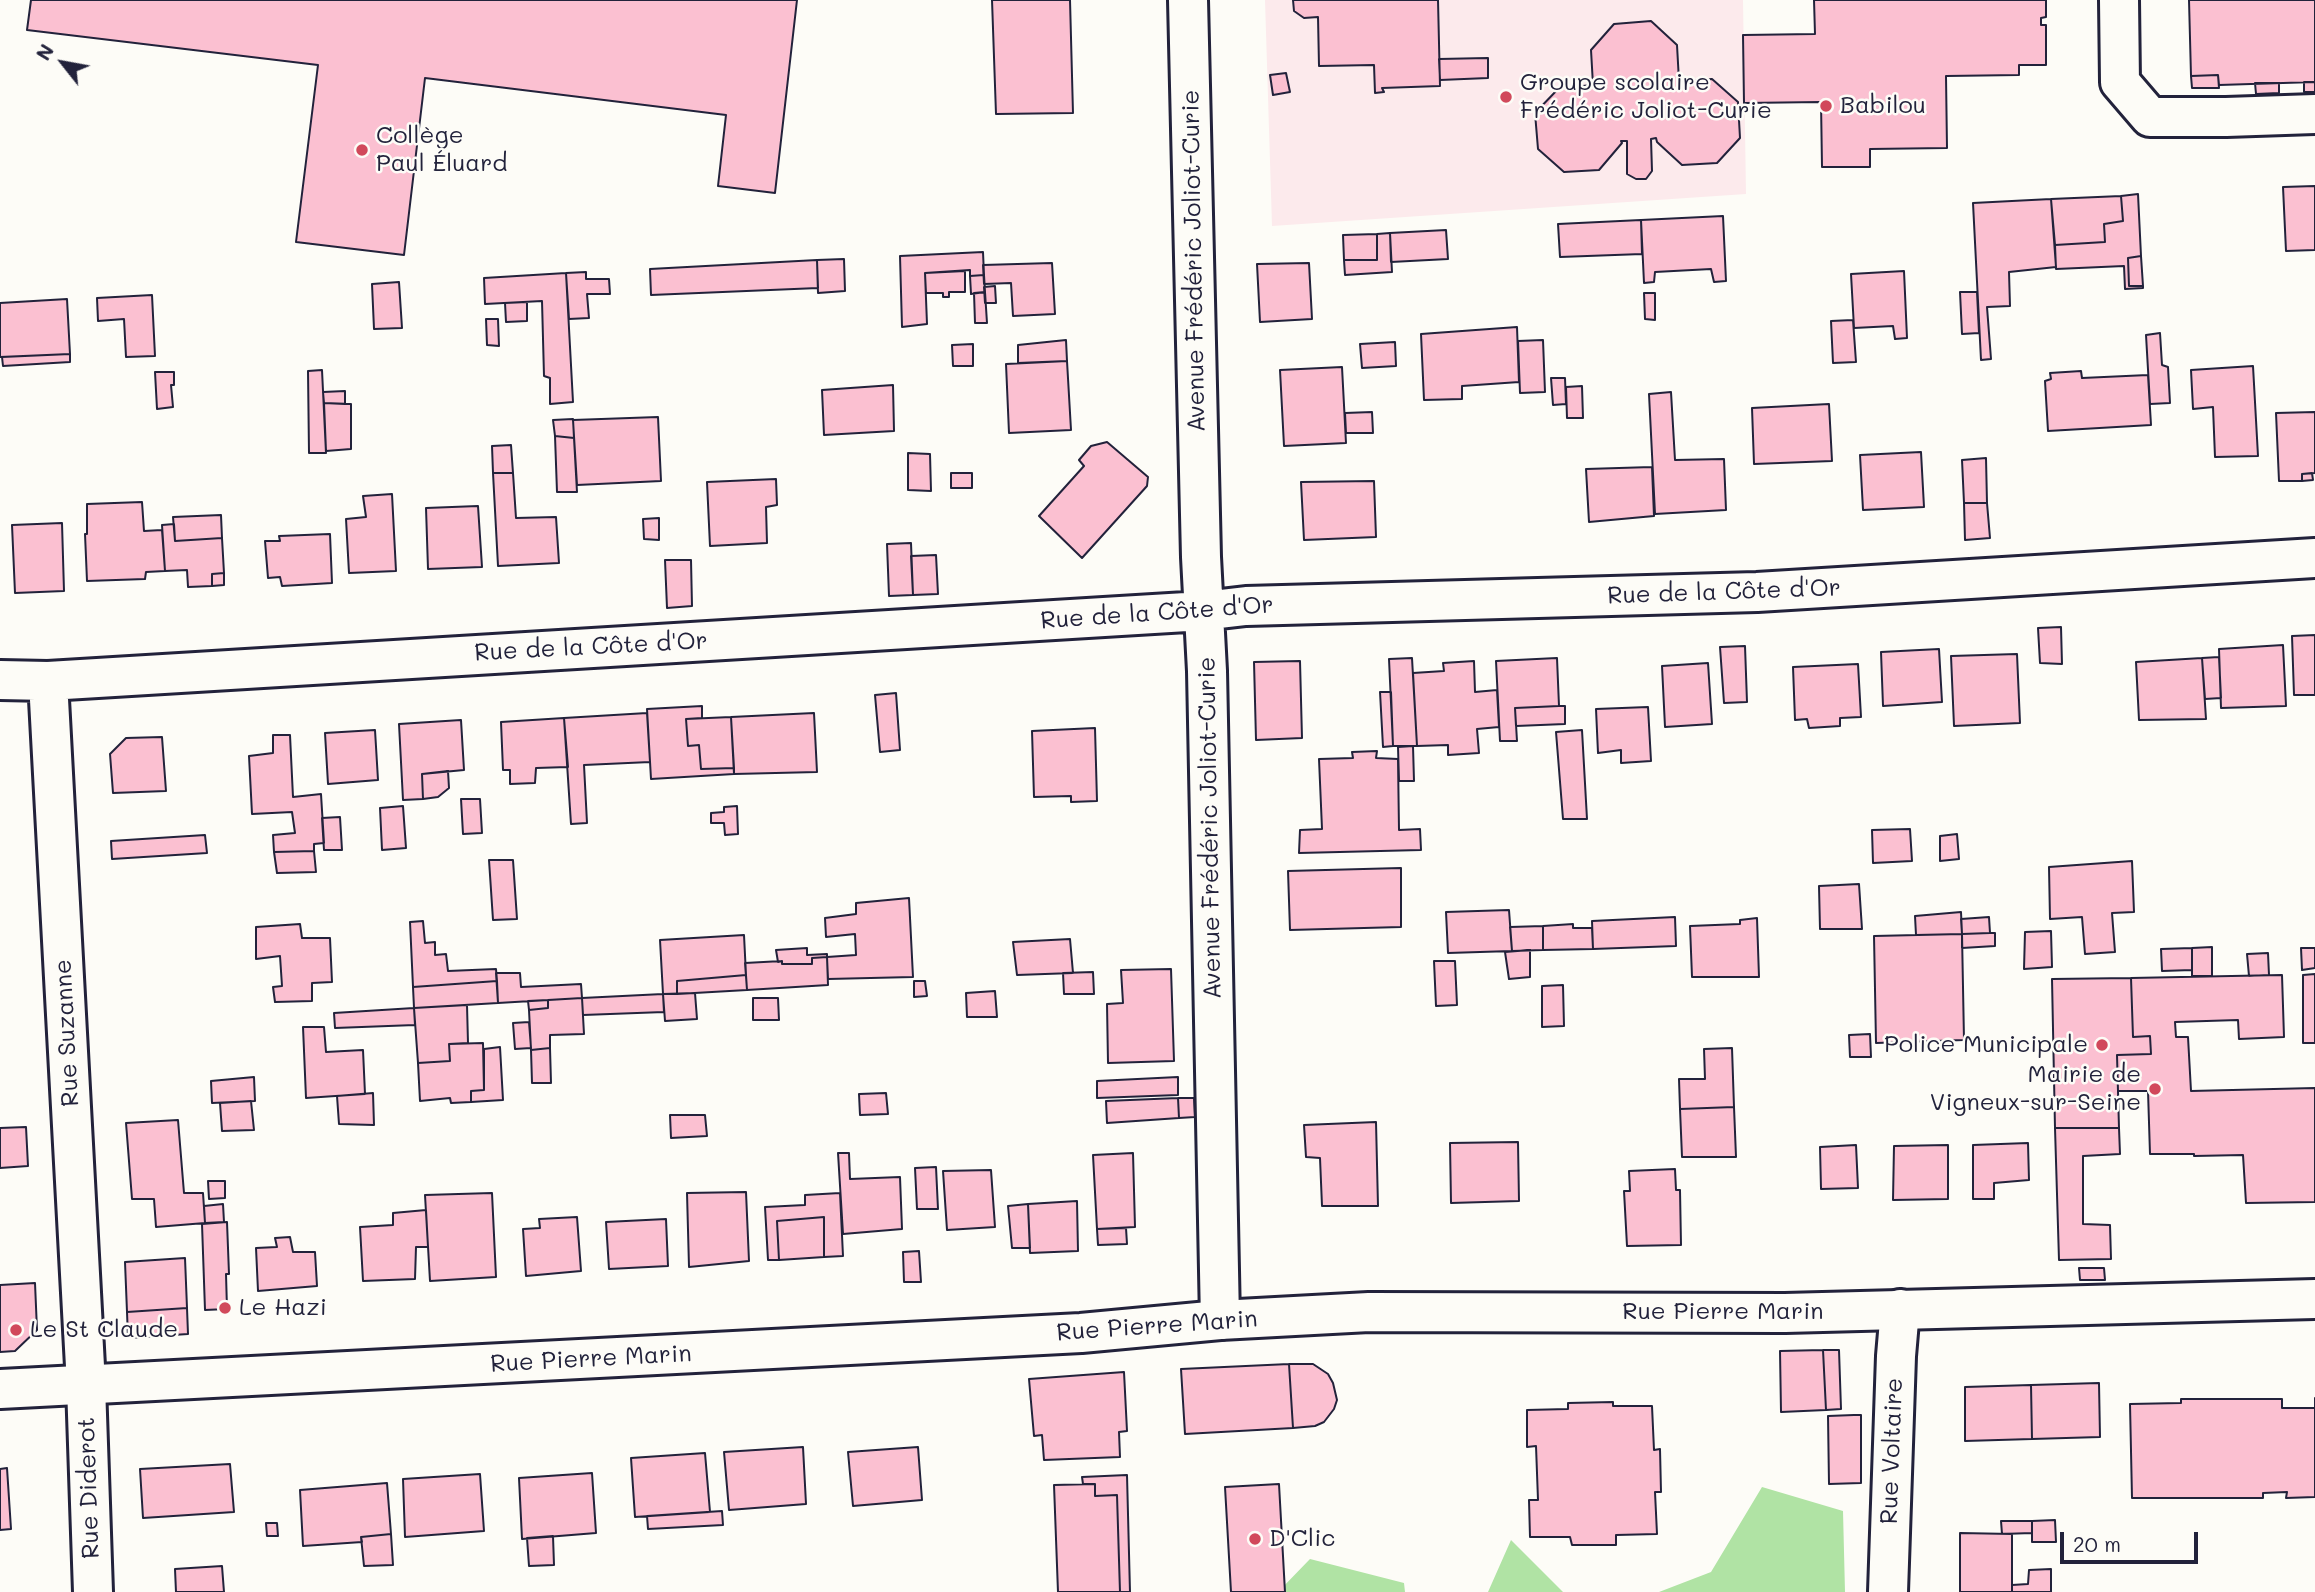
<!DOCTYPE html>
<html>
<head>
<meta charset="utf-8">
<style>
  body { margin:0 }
  #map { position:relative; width:2315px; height:1592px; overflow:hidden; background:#fdfcf7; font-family:Mali,sans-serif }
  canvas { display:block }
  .north { position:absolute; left:28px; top:28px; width:70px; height:70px; -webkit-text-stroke:5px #fdfcf7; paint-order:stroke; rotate:301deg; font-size:19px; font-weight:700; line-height:28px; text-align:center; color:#22223b }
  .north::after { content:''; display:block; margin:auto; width:24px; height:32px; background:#22223b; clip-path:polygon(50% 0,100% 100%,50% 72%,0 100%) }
  .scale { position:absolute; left:2060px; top:1532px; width:138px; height:32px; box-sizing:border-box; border:4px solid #22223b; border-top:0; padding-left:9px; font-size:21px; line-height:24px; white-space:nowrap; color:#22223b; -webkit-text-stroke:5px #fdfcf7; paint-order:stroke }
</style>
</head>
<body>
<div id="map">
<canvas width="2315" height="1592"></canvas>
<div class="north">N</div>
<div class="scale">20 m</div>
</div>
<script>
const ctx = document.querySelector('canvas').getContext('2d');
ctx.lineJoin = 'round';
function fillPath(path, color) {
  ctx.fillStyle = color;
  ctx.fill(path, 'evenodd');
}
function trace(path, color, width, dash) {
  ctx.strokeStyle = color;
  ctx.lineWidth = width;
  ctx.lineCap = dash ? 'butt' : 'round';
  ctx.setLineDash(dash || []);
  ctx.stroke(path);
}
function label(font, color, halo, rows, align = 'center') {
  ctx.font = font + ' Mali,sans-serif';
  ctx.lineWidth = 5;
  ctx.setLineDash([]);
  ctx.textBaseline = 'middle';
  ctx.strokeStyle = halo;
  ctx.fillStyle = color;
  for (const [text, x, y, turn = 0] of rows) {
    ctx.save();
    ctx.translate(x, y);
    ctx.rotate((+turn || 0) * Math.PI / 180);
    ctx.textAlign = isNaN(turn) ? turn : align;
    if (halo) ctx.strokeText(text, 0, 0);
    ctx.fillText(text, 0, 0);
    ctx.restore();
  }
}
fillPath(new Path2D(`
  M1265,0h478l3,194 -474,32z`), '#fceaec');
fillPath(new Path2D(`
  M1762,1487l81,24 2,81h-186l52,-20z
  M1511,1540l52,52h-75z
  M1310,1559l94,24 1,9h-127z`), '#b0e3a4');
const building = new Path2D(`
  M31,0h766l-22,193 -57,-7 8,-71 -301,-37 -21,177 -108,-13 22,-177 -291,-35z
  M992,0h78l3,113 -77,1z
  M1293,0h145l2,86 -58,2 2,4 -9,1 -1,-28 -55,1 -1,-49 -14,1 -10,-7z
  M1814,0h232v17l-5,1v7h5v40h-27v10l-73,1 1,72 -77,1v18h-48l-1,-65 -77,1 -1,-68 72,-1z
  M2189,0h126v82l-96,3 -1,-10 -27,1z
  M1651,21l26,24 2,36 33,-2 26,23 2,36 -23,25 -35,2 -25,-23 -1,-4 -5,1 1,32 -6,8h-10l-9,-5v-33h-6l1,2 -23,27 -35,2 -26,-23 -3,-36 24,-25 34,-3 -2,-35 23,-26z
  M1488,58v20l-48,2 -1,-21z
  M1286,73l4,19 -17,3 -3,-20z
  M2218,75l1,13h-27l-1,-12z
  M2304,82h11v10h-11z
  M2255,83h24v10l-23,1z
  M2315,186v64l-29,1 -3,-64z
  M2138,194l3,62 -13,2 1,28h14v2l-18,1 -1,-23 -68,3 -1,-24 50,-3 -1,-18 19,-3 -2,-25z
  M2121,196l2,25 -19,3 1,18 -50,3 -4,-46z
  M2051,199l5,68 -47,5 1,34 -23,1 4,52 -10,1 -8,-157z
  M1723,216l3,65 -12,1 -3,-13 -56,3 -1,10 -10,1 -3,-63z
  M1641,220l1,34 -82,3 -2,-33z
  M1446,230l2,29 -57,3 -1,-29z
  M1390,233l2,39 -47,3 -1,-15h33v-26z
  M1377,234v26h-33l-1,-25z
  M983,252l1,23 -14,1v-6l-45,3 2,51 -25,3 -2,-71z
  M2141,256l2,30h-14l-1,-28z
  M844,259l1,32 -27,2 -1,-33z
  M817,260l1,28 -167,7 -1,-26z
  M1052,263l3,51 -42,2 -2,-33 -27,1 -1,-19z
  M1309,263l3,56 -52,3 -3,-58z
  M965,271v21h-16v5h-6v-4h-17l-1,-20z
  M1904,271l3,67 -12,1 -2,-13 -39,2 -3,-54z
  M586,272v7h23l1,15h-23l2,24 -20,1 -3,-46z
  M566,273l7,129 -23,2v-26l-6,-2 -2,-75 -57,3 -1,-26z
  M984,275l1,17 -14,2 -1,-18z
  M399,282l3,46 -28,1 -2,-45z
  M995,286l1,17h-11l-1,-16z
  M985,292l2,31h-12l-1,-30z
  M1960,292h17l2,41 -17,1z
  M1644,293h11v27l-10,-1z
  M152,295l3,61 -29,1 -2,-38 -26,2 -1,-23z
  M67,299l3,55 -70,3v-54z
  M527,302v19l-21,1 -1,-19z
  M486,319h12l1,27 -12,-1z
  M1853,320l3,42 -23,1 -2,-42z
  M1517,327l2,55 -57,4v13l-38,1 -3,-66z
  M2160,333l2,32 6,2 2,36 -20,1 -4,-69z
  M1066,340l1,21 -49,2v-18z
  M1543,340l2,52 -25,1 -2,-52z
  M1395,342l1,24 -34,2 -2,-24z
  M973,344v22h-20l-1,-21z
  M70,354v8l-67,4 -1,-9z
  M1067,361l4,69 -62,3 -3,-69z
  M2253,366l5,90 -43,1 -2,-50 -20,2 -2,-39z
  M1342,367l4,76 -62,3 -4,-76z
  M322,370l4,83h-17l-1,-82z
  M2081,371l1,7 66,-3 3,50 -103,6 -3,-50 6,-2 -1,-6z
  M155,372h19v13h-3l2,22 -16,2z
  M1551,378h14l1,26 -13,1z
  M893,385l1,46 -70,4 -2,-45z
  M1582,386l1,32h-16l-1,-31z
  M345,391v13l-21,-1 -1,-11z
  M1671,392l4,68 49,-1 2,51 -71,4 -6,-120z
  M324,403l27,1v45l-25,2z
  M1829,404l3,57 -78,3 -2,-56z
  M1372,412l1,21h-27l-1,-20z
  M2315,412v61l-13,1v7h-23l-3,-68z
  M658,417l3,64 -84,4 -4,-65z
  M573,419l1,19 -19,-2 -2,-16z
  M555,436l19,2 3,54h-20z
  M1107,442l41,35 -1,9 -65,72 -43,-42 45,-50 -5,-6 12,-14z
  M511,445l2,28h-20l-1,-27z
  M1921,452l3,55 -61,3 -3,-55z
  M908,453l22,1 1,37 -23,-1z
  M1986,458l1,45h-23l-2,-43z
  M1652,467l2,49 -65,6 -3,-53z
  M493,473h20l3,45 40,-1 3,46 -61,3z
  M951,473h21v15h-21z
  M2312,473l1,7 -11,1v-7z
  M776,479l1,26 -11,2 1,36 -57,3 -3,-64z
  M1374,481l2,56 -72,3 -3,-58z
  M392,494l4,77 -47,2 -3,-54 20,-2 -3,-21z
  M142,502l2,29 18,-1 3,41 -19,1 -1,7 -58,2 -2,-47h2v-30z
  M1964,503h23l3,35 -25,2z
  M478,506l4,61 -54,2 -2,-61z
  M221,515l1,23 -47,3 -2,-24z
  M659,518v22l-15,-1 -1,-20z
  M62,523l2,68 -49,2 -3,-68z
  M174,524l1,17 47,-3 2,35 -12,1v12l-24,1 -1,-17 -22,1 -3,-46z
  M330,534l2,49 -50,3 -2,-9 -12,1 -3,-37h15l-1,-5z
  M911,543l2,52 -24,1 -2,-52z
  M936,555l2,39 -25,1 -2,-39z
  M665,560h26l1,46 -25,2z
  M224,573v12l-12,1v-12z
  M2061,627l1,37 -22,-1 -2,-35z
  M2315,635v60h-21l-2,-59z
  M2283,645l3,61 -65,2 -2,-59z
  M1745,646l2,56 -23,1 -4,-56z
  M1939,649l3,53 -59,4 -2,-54z
  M2017,654l3,69 -66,3 -3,-70z
  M2219,657l2,41 -16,1 -3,-41z
  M1412,658l5,88h-24l-4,-87z
  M1557,658l2,48 -44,2 2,33h-17l-4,-80z
  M2202,658l4,61 -67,1 -3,-58z
  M1300,661l2,77 -46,2 -2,-78z
  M1474,661l1,31 22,-2 2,37 -22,2 2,24 -31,2v-10l-31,1 -4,-73 31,-2 -1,-8z
  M1708,663l4,61 -47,3 -3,-61z
  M1858,664l3,53 -21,1v8l-31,2 -2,-9 -12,1 -2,-53z
  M1380,692h11l2,54 -10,1z
  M896,693l4,57 -20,2 -5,-57z
  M702,706v12l-16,1 2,27 11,-1 2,24 33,-1v6l-83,5 -4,-70z
  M1559,706h6v18l-49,2 -1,-18z
  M1648,707l3,54 -30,2v-13l-23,3 -2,-44z
  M647,713l3,49 -66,3 3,58 -16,1 -7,-106z
  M814,713l3,59 -83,2 -3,-57z
  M731,717l3,51 -33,1 -2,-24 -11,1 -2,-27z
  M564,718l4,49 -32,1 -1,15 -25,1v-14h-7l-2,-48z
  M461,720l3,50 -42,4 1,25 -20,1 -4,-76z
  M1095,728l2,73 -26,1v-6l-37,1 -2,-66z
  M375,730l3,50 -50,4 -3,-51z
  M1582,730l5,89h-24l-7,-87z
  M273,735h17l3,62 28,-3 3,49 -10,1v7l-40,1 -1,-17 22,-2 -3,-21 -40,2 -3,-58 24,-3z
  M162,737l4,54 -53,2 -3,-39 16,-16z
  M1413,746l1,35h-15l-1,-34z
  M1377,751l-1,7 22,1 1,71 21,-1 1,21 -122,3 1,-23 22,-1 -3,-70 34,-1 -1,-6z
  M448,771l1,17 -11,9 -15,2 -1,-25z
  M461,799h19l2,34 -19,1z
  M403,806l3,42 -24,2 -2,-42z
  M737,806l1,28 -13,1 -1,-12h-13v-10l13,-1v-5z
  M340,817l2,33h-18l-2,-32z
  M1910,829l2,32 -39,2 -1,-33z
  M1957,834l2,25 -19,2v-25z
  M205,835l2,18 -95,6 -1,-18z
  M314,851l2,21 -39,1 -3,-21z
  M489,860h24l4,59 -24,1z
  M2132,861l2,51 -22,1 3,39 -30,2 -3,-37 -32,2 -1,-52z
  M1401,868v59l-111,3 -2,-59z
  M1859,884l3,45h-42l-1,-43z
  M909,898l4,79 -85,2 -1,-22 29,-2 -1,-21 -29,3 -1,-19 31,-4v-11z
  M1509,910l3,41 -64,2 -2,-41z
  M1961,912l1,22 -46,1 -1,-19z
  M1675,917l1,29 -83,3 -1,-28z
  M1989,917l1,16 -28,1 -1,-15z
  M1757,918l2,59h-67l-2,-51 50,-2v-4z
  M423,921l2,22 10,-1v13l11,-1 2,17 48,-2 1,12 -84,6 -3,-65z
  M300,924l2,14h28l2,44 -20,1v18l-37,1 -2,-15 9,-1 -2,-30 -24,3v-32z
  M1573,924v4h19l1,21 -50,1v-24z
  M1543,926v24l-31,1 -2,-24z
  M2051,931l1,36 -28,2 1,-37z
  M1990,933h5v13l-33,2v-14z
  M1962,934l2,106 -88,3 -2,-107z
  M744,935l2,40 -69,6v13h-14l-3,-54z
  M1070,939l3,34 -56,2 -4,-33z
  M2212,947v29h-20v-28z
  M807,948v7l20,-1v3l-15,1v6h-30v-3l-4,1 -2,-12z
  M2192,948v22l-30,1 -1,-22z
  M2301,948h14v20l-13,2z
  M1530,950v27l-21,2 -4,-27z
  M2268,953l1,22 -20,1 -2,-22z
  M827,957l1,28 -81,5 -2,-27 37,-2v3h30v-6z
  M1434,961h21l2,44 -21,1z
  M1171,969l3,92 -66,2 -1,-59 16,-1 -2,-33z
  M1093,972l1,22h-30l-1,-21z
  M496,973h24l1,14 60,-3 1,14 -84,5z
  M2315,974v69h-12v-68z
  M746,975l1,15 -70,4v-13z
  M2282,975l2,62 -45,2 -1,-19 -63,2 1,15h12l3,54 124,-3v114l-69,1 -3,-48 -49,1v-2h-44l-2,-63h-30l-1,-36 34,-1 -1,-18 -17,1 -2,-59z
  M2131,978l2,59 17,-1 1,18 -34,1 2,73h-64l-3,-149z
  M497,981l1,22 -84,5 -1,-21z
  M914,981h11l2,15 -13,1z
  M1563,985l1,41 -22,1v-41z
  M995,991l2,26h-30l-1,-24z
  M695,993l2,26 -32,2 -2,-27z
  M663,994l1,18 -81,3 -1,-17z
  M582,998l2,36 -34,1v13l-19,2 -2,-40 19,-2v-8z
  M753,998h25l1,22h-26z
  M548,1000v8l-19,2 -1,-9z
  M467,1005l1,38 -19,1 1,17 -32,2 -4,-55z
  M414,1008l1,17 -80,3 -1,-15z
  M529,1022l2,26 -16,1 -2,-26z
  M303,1027h21l2,25 37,-2 2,44 -59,4z
  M1870,1034l1,23h-21l-1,-22z
  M483,1043l1,47 -13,1v11l-20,1 -1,-5 -30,3 -2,-38 32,-2 -1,-17z
  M500,1047l3,53 -32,2v-11l13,-1v-41z
  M550,1048l1,35h-19l-1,-33z
  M1732,1048l2,59 -54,2 -1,-30h26l-1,-30z
  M254,1077l1,24 -43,2 -1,-22z
  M1178,1077v18l-81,3v-17z
  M373,1093l1,32 -35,-1 -2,-28z
  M886,1093l2,21 -28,1 -1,-21z
  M1178,1098h16l1,19 -16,1z
  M1178,1098l1,20 -72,5 -1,-22z
  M251,1101l3,29 -32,1 -2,-28z
  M1734,1107l2,50h-54l-2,-48z
  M670,1115h35l2,21 -36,2z
  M178,1120l6,73h19l2,30 -49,4 -2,-28h-22l-6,-76z
  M1376,1122l2,84h-56l-2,-48 -14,-1 -2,-32z
  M26,1127l2,39 -28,2v-40z
  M2055,1128h64l1,26 -37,2v68l27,1 1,34 -52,1z
  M1518,1142l1,59 -68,2 -1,-60z
  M2028,1143l1,37 -35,3v16h-21v-54z
  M1856,1145l2,43 -37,1 -1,-42z
  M1948,1145v54l-55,1 1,-54z
  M838,1153h11l1,26 50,-2 2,52 -59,5z
  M1133,1153l2,74 -38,2 -4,-74z
  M936,1167l2,42h-21l-2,-41z
  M1675,1169l1,21h4l1,55 -54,1 -3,-55h6l-1,-20z
  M991,1170l4,57 -48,3 -4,-59z
  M208,1181h17v17l-16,1z
  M746,1192l3,69 -60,6 -2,-74z
  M492,1193l4,84 -66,4 -5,-86z
  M840,1193l3,63 -19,1v-40l-47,4 2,39h-11l-3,-53 40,-2v-10z
  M1077,1201l1,50 -48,2 -2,-49z
  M223,1204l1,18 -19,1 -1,-17z
  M1028,1204l2,44h-18l-4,-42z
  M426,1210l2,37h-12l-1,32 -52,2 -3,-54 33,-2v-12z
  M577,1217l4,54 -55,5 -3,-47 17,-1 -1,-9z
  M824,1217v40l-45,3 -2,-39z
  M666,1219l2,47 -59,3 -3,-47z
  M227,1222l2,52h-3l1,35 -22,1 -3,-86z
  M1126,1228l1,16 -29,1 -1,-16z
  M290,1237l3,15h22l2,34 -59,5 -2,-43 21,-1 -2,-9z
  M919,1251l2,31h-17l-1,-30z
  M185,1258l2,50 -60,4 -2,-50z
  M2079,1268h25l1,12h-25z
  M35,1283l2,47 -22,21 -15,1v-67z
  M187,1308l1,26 -60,4 -1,-26z
  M1823,1350l3,60 -45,2 -1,-61z
  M1823,1350h16l2,59 -15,1z
  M1289,1364h24l15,10 5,9 4,17 -3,9 -10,13 -9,4 -22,2z
  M1289,1364l4,64 -108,6 -4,-65z
  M1124,1372l3,59 -8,1 1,25 -76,3 -2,-25 -8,1 -5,-57z
  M2099,1383l1,54 -68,2 -1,-54z
  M2031,1385l1,54 -67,2v-54z
  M2315,1398v99l-29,1 1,-6 -24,1v5h-131l-2,-94 51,-1v-4h101v9h33z
  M1613,1402v4h39l2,44 6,-1 1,43h-6l2,42 -41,1v10h-44l-2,-8h-40l-1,-37h9l-2,-54 -9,1v-37l41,-1v-6z
  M1854,1415h7v68l-32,1 -1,-68z
  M803,1447l3,57 -77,6 -5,-58z
  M918,1447l4,53 -69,6 -5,-54z
  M705,1453l5,59 -75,5 -4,-59z
  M230,1464l4,48 -91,6 -3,-49z
  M7,1468l4,61 -11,1v-61z
  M592,1473l4,60 -74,6 -3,-61z
  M480,1474l4,57 -79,6 -2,-58z
  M1127,1475l3,117h-10l-3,-97 -22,1v-12h-12l-1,-7z
  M387,1483l4,51 -30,3 1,5 -59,4 -3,-56z
  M1095,1484v12l22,-1 3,97h-62l-4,-107z
  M1279,1484l6,108h-54l-6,-105z
  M722,1511l1,14 -75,4 -1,-13z
  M2055,1520l1,22h-24v-21z
  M2001,1521h31v12l-30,1z
  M266,1523h11l1,13h-11z
  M1960,1533l52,1v58h-52z
  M391,1534l2,31 -29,1 -3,-29z
  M553,1536l1,29 -25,1 -2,-28z
  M222,1566l2,26h-48l-1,-23z
  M2051,1569v23h-39v-7l16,-1 1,-14z`);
fillPath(building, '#fbc0d1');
trace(building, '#22223b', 2);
const street = new Path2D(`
  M1188,0l13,557 6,114 13,649
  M2119,0l1,82 30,35h76l89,-3
  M0,680l48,1 1155,-70 43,-5 511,-14 558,-34
  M48,681l38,704 7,207
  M1888,1592l8,-236 4,-47`);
const secondary = new Path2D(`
  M0,1389l1081,-56 139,-13 149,-8 416,1 530,-14`);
trace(street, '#22223b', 44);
trace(secondary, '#22223b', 44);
trace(street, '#fdfcf7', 38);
trace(secondary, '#fdfcf7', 38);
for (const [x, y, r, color] of [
  [1506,97,7,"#d1495b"],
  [1826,106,7,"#d1495b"],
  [362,150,7,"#d1495b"],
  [2102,1045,7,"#d1495b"],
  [2155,1089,7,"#d1495b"],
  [225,1308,7,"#d1495b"],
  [16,1330,7,"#d1495b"],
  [1255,1539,7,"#d1495b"]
]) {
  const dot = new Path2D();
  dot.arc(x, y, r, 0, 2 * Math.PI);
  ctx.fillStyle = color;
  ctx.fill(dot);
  trace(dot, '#fdfcf7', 2.5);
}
label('24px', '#22223b', '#fdfcf7', [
  ["Groupe scolaire",1520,83],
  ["Frédéric Joliot-Curie",1520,111],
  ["Babilou",1840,106],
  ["Collège",376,136],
  ["Paul Éluard",376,164],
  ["Police Municipale",2088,1045,"right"],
  ["Mairie de",2141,1075,"right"],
  ["Vigneux-sur-Seine",2141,1103,"right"],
  ["Le Hazi",239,1308],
  ["Le St Claude",30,1330],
  ["D'Clic",1269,1539]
], 'left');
label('24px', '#22223b', '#fdfcf7', [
  ["Avenue Frédéric Joliot-Curie",1194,261,-91],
  ["Rue de la Côte d'Or",1724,592,-2],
  ["Rue de la Côte d'Or",1157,613,-4],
  ["Rue de la Côte d'Or",591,647,-3],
  ["Avenue Frédéric Joliot-Curie",1210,828,-91],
  ["Rue Suzanne",67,1033,-93],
  ["Rue Pierre Marin",1723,1312],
  ["Rue Pierre Marin",1157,1326,-4],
  ["Rue Pierre Marin",591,1359,-3],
  ["Rue Voltaire",1892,1451,-88],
  ["Rue Diderot",89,1488,-92]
]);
</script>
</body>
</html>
